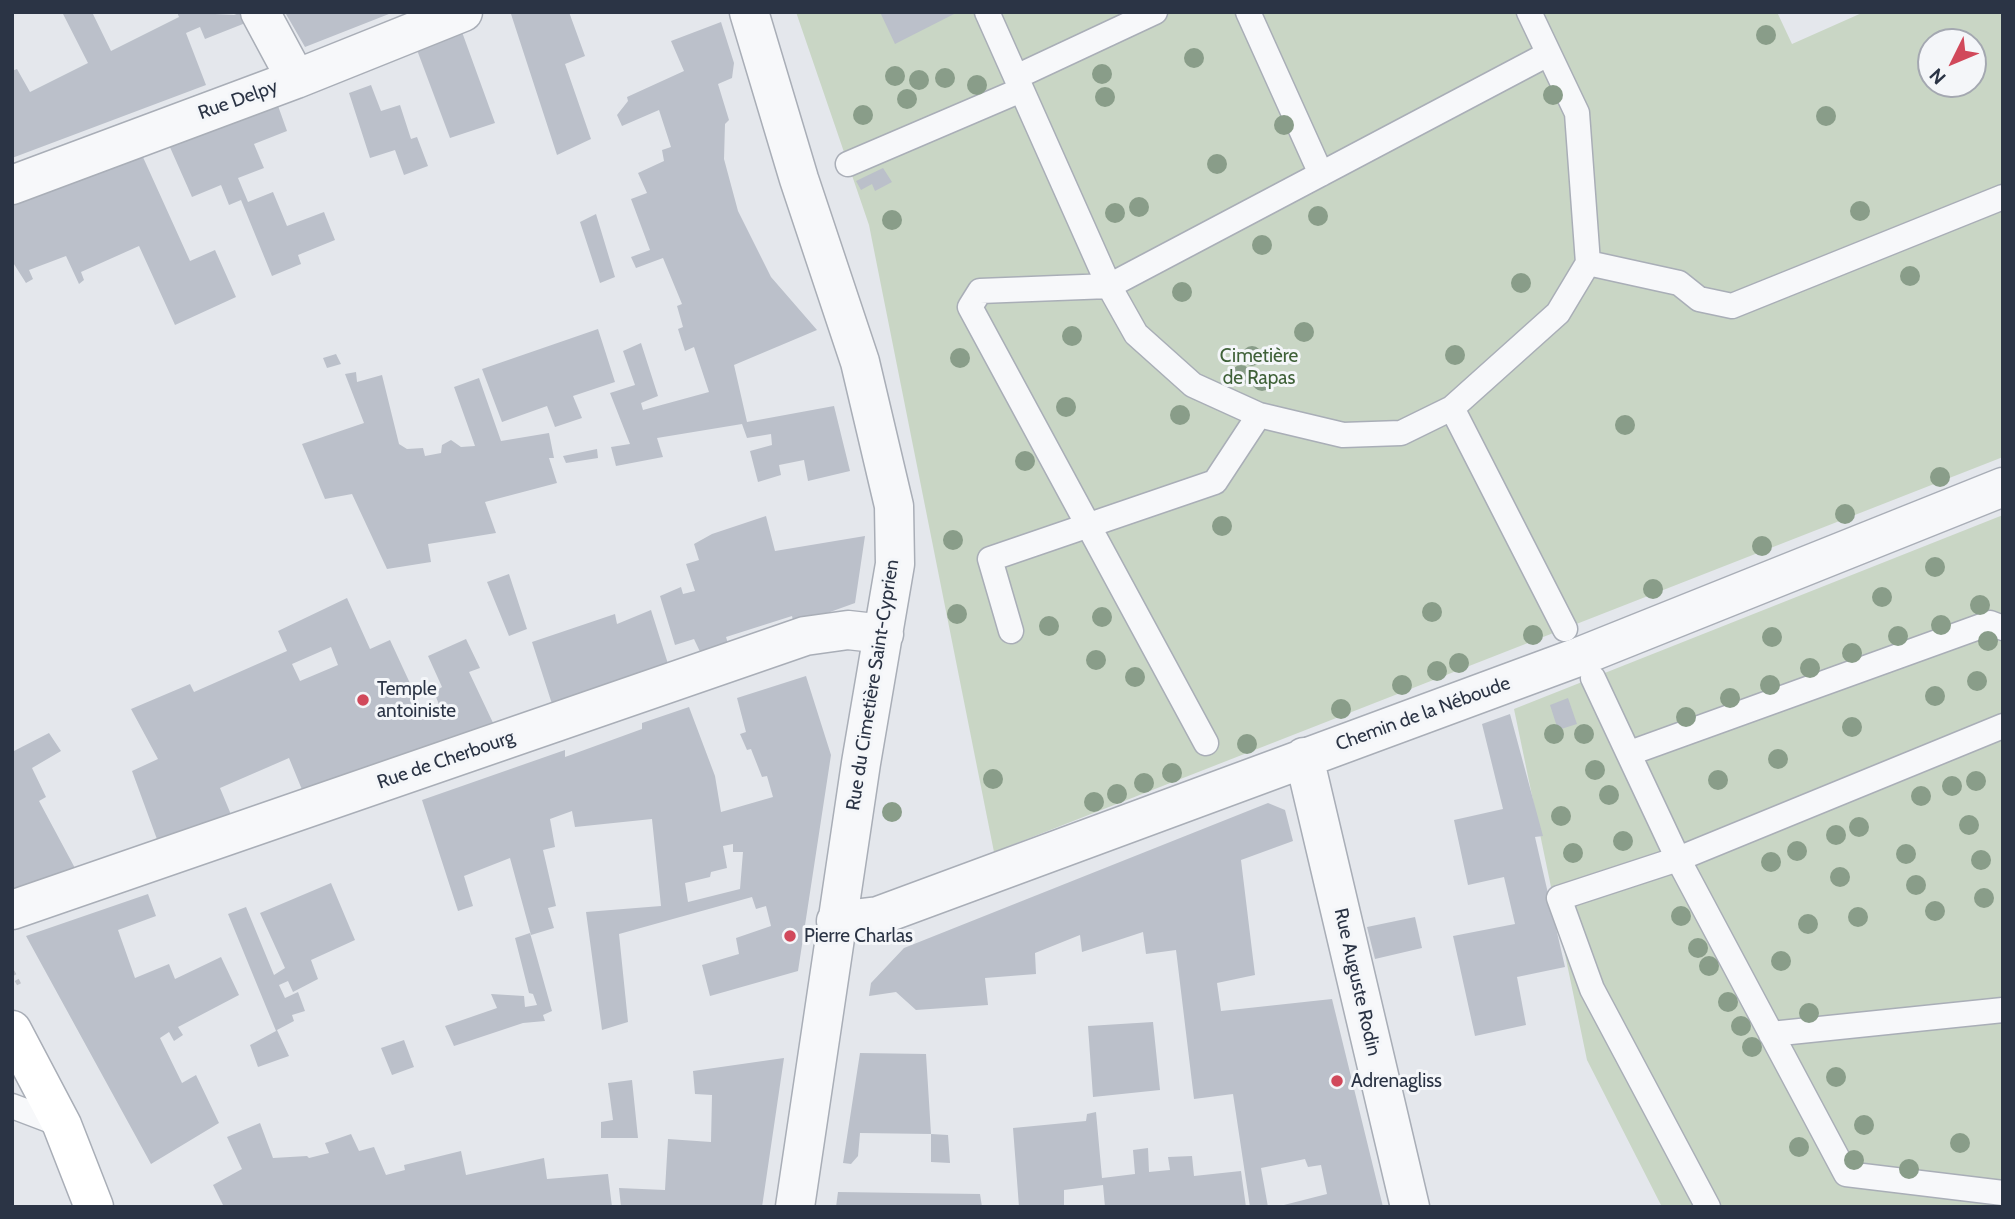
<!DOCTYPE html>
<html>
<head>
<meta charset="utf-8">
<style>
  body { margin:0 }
  #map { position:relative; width:2015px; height:1219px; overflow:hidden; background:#e4e7ec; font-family:Cabin,sans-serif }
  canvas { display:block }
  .frame { position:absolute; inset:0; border:14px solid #2b3445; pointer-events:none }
  .north { position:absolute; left:1917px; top:28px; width:70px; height:70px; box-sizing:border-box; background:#f4f6f9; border:2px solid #a4a8b1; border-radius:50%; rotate:227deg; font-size:19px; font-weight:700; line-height:28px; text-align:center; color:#2b3445 }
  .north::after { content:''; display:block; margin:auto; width:24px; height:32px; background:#d1495b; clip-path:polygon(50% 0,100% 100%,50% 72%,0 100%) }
</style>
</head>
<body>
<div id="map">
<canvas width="2015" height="1219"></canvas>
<div class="frame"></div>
<div class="north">N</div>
</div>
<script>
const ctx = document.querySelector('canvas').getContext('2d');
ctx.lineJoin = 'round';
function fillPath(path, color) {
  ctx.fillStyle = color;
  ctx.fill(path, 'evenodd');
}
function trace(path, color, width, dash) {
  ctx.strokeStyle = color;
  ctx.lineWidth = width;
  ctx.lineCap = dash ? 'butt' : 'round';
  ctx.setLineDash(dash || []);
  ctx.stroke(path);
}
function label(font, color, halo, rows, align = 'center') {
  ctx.font = font + ' Cabin,sans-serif';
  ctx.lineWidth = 6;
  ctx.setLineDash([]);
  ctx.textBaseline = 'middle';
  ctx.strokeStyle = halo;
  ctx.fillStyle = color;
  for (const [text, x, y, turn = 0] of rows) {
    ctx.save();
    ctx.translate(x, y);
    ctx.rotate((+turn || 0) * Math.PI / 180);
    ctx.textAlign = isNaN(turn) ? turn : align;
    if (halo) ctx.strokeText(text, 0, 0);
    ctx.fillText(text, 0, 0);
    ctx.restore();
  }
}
fillPath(new Path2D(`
  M796,12h981l15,32 72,-32h139v445l-1009,395 -125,-627zM1931,42h42v42h-42z
  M2003,515v692h-341l-75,-147 -73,-351z`), '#c9d6c5');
fillPath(new Path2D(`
  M62,12h30l19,39 68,-34 -2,-5 57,3 8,-3 6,10 -43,17 -5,-12 -14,6 20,52 -194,73v-87l5,-2 13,23 58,-29z
  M289,12h105l-89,35 -19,-33z
  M514,12h55l16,44 -20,8 26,75 -34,16 -46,-141z
  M880,12h78l-63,32z
  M721,22l13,41 -2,15 -14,6 11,36 -4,4 -1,35 14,52 33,66 46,53 -83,35 13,57 87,-16 16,65 -42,10 -4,-21 -25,5 2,10 -23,7 -8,-31 22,-6 -1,-11 -24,4 -5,-14 -85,14 6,19 -47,9 -5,-19 19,-3 -20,-51 25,-8 -12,-34 18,-8 17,53 -17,7 2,7 66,-18 -15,-45 -9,4 -7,-22 5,-2 -6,-21 5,-2 -19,-46 -27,10 -5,-11 19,-7 -19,-51 16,-6 -9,-20 26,-12 -2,-11 9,-3 -12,-37 -37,16 -5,-11 11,-14 -1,-4 57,-26 -13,-30z
  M462,32l33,91 -45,15 -33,-88z
  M371,85l10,26 19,-6 11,34 6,-2 11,29 -24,9 -9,-25 -25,8 -21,-65z
  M277,103l10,28 -33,13 10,24 -26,10 10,24 25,-10 14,34 37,-14 11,28 -37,15 3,9 -29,12 -31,-76 -12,5 -8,-20 -29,12 -23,-52z
  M142,155l48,106 25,-11 21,47 -61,28 -36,-79 -58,26 3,8 -5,4 -13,-28 -37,14 4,9 -7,4 -14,-22v-57z
  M883,168l9,14 -17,9 -3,-7 -11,6 -5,-9z
  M596,214l19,63 -15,6 -20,-61z
  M598,329l17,53 -42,14 9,22 -27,9 -8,-21 -45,16 -20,-53z
  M336,354l5,10 -14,4 -4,-10z
  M356,372l1,10 25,-7 17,69 8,5 16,-1 2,8 16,-3 1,-8 9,-5 10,7 14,-1 -21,-59 25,-9 22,63 48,-8 5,25h-5l8,25 -72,19 11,31 -68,11 3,18 -44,7 -35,-75 -27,5 -23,-55 62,-21 -19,-49z
  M597,449l1,9 -32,5 -3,-7z
  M766,516l9,35 90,-15 -10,67 -61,22 -2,-9 -66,21 3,10 -27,9 -8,-17 -19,6 -15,-49 21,-9 2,7 12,-3 -9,-27 13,-4 -5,-16 18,-10z
  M509,574l18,55 -18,7 -22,-54z
  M347,598l23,51 20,-9 37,80 15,-8 -8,-20 8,-5 -14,-31 38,-17 14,29 -11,4 26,55 -192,65 -14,-34 -69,30 12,29 -74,25 -26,-71 26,-12 -27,-50 59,-25 4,8 93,-41 -9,-20zM331,647l7,18 -38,16 -8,-17z
  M651,610l18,57 -116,40 -21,-65 83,-28 2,10z
  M806,676l25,79 -33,216 -88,25 -8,-31 37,-11 -3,-16 35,-12 -5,-20 -10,3 -4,-12 -133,37 9,88 -26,8 -16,-118 75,-6 -9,-87 -77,8 -3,-16 -22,8 5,28 -12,3 13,56 -8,2 6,20 -23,7 -21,-77 -46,18 9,30 -15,5 -36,-111 143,-50v7l77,-28v-6l47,-16 26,69 6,36 52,-15 -6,-21 -5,1 -11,-28 -4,1 -7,-16 6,-2 -9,-34zM733,844v8h10l-3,37 -52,13 -3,-19 25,-6 1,-5 16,-4 -4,-22z
  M1568,698l9,26 -19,6 -8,-25z
  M1510,714l33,122 -8,1 30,130 -48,10 9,48 -51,11 -22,-100 62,-12 -11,-47 -36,8 -14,-65 49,-11 -21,-85z
  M49,733l12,18 -29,17 14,29 -7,4 37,69 -64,23v-141z
  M1268,803l17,7 8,31 -52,19 14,115 -38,8 4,28 111,-12 51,208h-107l51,-13 -6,-29 -13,2 -3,-8 -44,9 7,39h-18l-17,-113 -39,5 -18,-149 -30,4 -3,-22 -61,20 -2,-17 -45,18 1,21 -51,4 3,27 -72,5 -20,-18 -27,4 2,-13 33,-35z
  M331,883l24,57 -44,20 7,19 -25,13 -5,-11 -9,4 6,13 13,-6 7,19 -13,4 2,6 -17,9 12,26 -31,11 -8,-22 26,-14 -48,-117 18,-7 28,68 11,-7 -25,-55z
  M148,894l8,22 -38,14 17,48 34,-14 6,15 46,-22 18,38 -61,32 5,8 -9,6 -5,-9 -9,6 22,45 14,-8 23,48 -68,41 -125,-228z
  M1415,917l7,31 -47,11 -8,-32z
  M530,933l22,78 -9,4 2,6 -22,2 -69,23 -9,-20 52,-18 -6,-14 33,2 1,11 12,-2 -4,-11 -4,-1 -14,-55z
  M1153,1022l7,68 -67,7 -5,-71z
  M404,1040l10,27 -22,8 -11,-27z
  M860,1053l66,1 5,80 -71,-1 -2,23 -7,8 -8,-1z
  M784,1058l-22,149h-141l-2,-19 46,2 3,-51 43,3 1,-47 -17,-1 -2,-23z
  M632,1080l6,58h-37v-16l12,-2 -5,-37z
  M1096,1112l6,66 33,-4 -2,-24 15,-2 1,24 21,-2 -2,-13 24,-1 2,20 47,-5 5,36h-141l-2,-22 -39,5v17h-45l-6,-79 73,-7 1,-7z
  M260,1123l13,35 34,-2 2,2 20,-5 -4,-10 26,-9 8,17 15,-4 12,28 19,-5 -1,-5 57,-14 5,24 78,-17 3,21 61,-5 4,33h-388l-11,-22 29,-16 -15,-32z
  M931,1134l17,1 2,28 -19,-1z
  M838,1192l142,2 2,13h-146z`), '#bbc0ca');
const lane = new Path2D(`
  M987,12l122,274 27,48 57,51 66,30 84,20 58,-2 51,-25 106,-95 30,-50 -11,-150 -48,-101
  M1248,12l73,162
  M1016,77l139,-65
  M848,164l173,-74
  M1588,263l91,20 20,16 33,7 271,-109
  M1452,408l113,221
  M1011,631l-21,-72 225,-77 44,-67
  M1593,678l85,181 168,315 157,19
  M1206,743l-236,-436 10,-16 129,-5 439,-232
  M1630,753l360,-130 13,5
  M1771,1034l232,-24
  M12,1106l50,19
  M1708,1207l-116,-218 -33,-91 119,-39 325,-133`);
const street = new Path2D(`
  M260,12l36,67
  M749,12l50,167 61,183 34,144 1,58 -34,199 -66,444
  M12,185l284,-106 167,-67
  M1304,757l106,450
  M12,910l793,-274 43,-6 36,4
  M836,921l42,-5 703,-260 422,-169`);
const secondary = new Path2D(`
  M12,1030l50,95 32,82`);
trace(lane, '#a9aeb7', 27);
trace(street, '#a9aeb7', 41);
trace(secondary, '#a9aeb7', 41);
trace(new Path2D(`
  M12,971l8,15`), '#c2c5cb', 4.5, [5, 5]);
trace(lane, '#f7f8fa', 24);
trace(street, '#f7f8fa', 38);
trace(secondary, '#fff', 38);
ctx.fillStyle = '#899d89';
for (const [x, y] of [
  [1766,35],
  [1194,58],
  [1102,74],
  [895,76],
  [945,78],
  [919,80],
  [977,85],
  [1553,95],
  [1105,97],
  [907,99],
  [863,115],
  [1826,116],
  [1284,125],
  [1217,164],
  [1139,207],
  [1860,211],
  [1115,213],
  [1318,216],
  [892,220],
  [1262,245],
  [1910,276],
  [1521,283],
  [1182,292],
  [1304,332],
  [1072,336],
  [1455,355],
  [1252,356],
  [960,358],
  [1241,375],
  [1262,381],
  [1066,407],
  [1180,415],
  [1625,425],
  [1025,461],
  [1940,477],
  [1845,514],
  [1222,526],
  [953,540],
  [1762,546],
  [1935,567],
  [1653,589],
  [1882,597],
  [1980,605],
  [1432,612],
  [957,614],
  [1102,617],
  [1941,625],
  [1049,626],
  [1533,635],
  [1898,636],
  [1772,637],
  [1988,641],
  [1852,653],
  [1096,660],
  [1459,663],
  [1810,668],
  [1437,671],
  [1135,677],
  [1977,681],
  [1402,685],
  [1770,685],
  [1935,696],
  [1730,698],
  [1341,709],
  [1686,717],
  [1852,727],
  [1554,734],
  [1584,734],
  [1247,744],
  [1778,759],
  [1595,770],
  [1172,773],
  [993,779],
  [1718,780],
  [1976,781],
  [1144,783],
  [1952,786],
  [1117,794],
  [1609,795],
  [1921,796],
  [1094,802],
  [892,812],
  [1561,816],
  [1969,825],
  [1859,827],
  [1836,835],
  [1623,841],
  [1797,851],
  [1573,853],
  [1906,854],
  [1981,860],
  [1771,862],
  [1840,877],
  [1916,885],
  [1984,898],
  [1935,911],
  [1681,916],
  [1858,917],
  [1808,924],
  [1698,948],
  [1781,961],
  [1709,966],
  [1728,1002],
  [1809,1013],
  [1741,1026],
  [1752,1047],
  [1836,1077],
  [1864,1125],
  [1960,1143],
  [1799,1147],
  [1854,1160],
  [1909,1169]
]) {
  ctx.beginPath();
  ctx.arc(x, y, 10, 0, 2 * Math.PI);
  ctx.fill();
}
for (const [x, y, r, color] of [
  [363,700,7,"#d1495b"],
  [790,936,7,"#d1495b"],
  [1337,1081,7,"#d1495b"]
]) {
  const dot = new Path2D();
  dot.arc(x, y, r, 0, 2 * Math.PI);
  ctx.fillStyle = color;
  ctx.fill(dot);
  trace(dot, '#f4f6f9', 2.5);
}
label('19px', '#2b3445', '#f4f6f9', [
  ["Rue Delpy",238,100,-20],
  ["Rue du Cimetière Saint-Cyprien",873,685,-81],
  ["Chemin de la Néboude",1423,714,-20],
  ["Rue de Cherbourg",446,760,-19],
  ["Rue Auguste Rodin",1357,982,77]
]);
label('19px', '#3f6138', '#f4f6f9', [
  ["Cimetière",1259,356],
  ["de Rapas",1259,378]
]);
label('19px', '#2b3445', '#f4f6f9', [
  ["Temple",377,689],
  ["antoiniste",377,711],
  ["Pierre Charlas",804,936],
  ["Adrenagliss",1351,1081]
], 'left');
</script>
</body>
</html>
